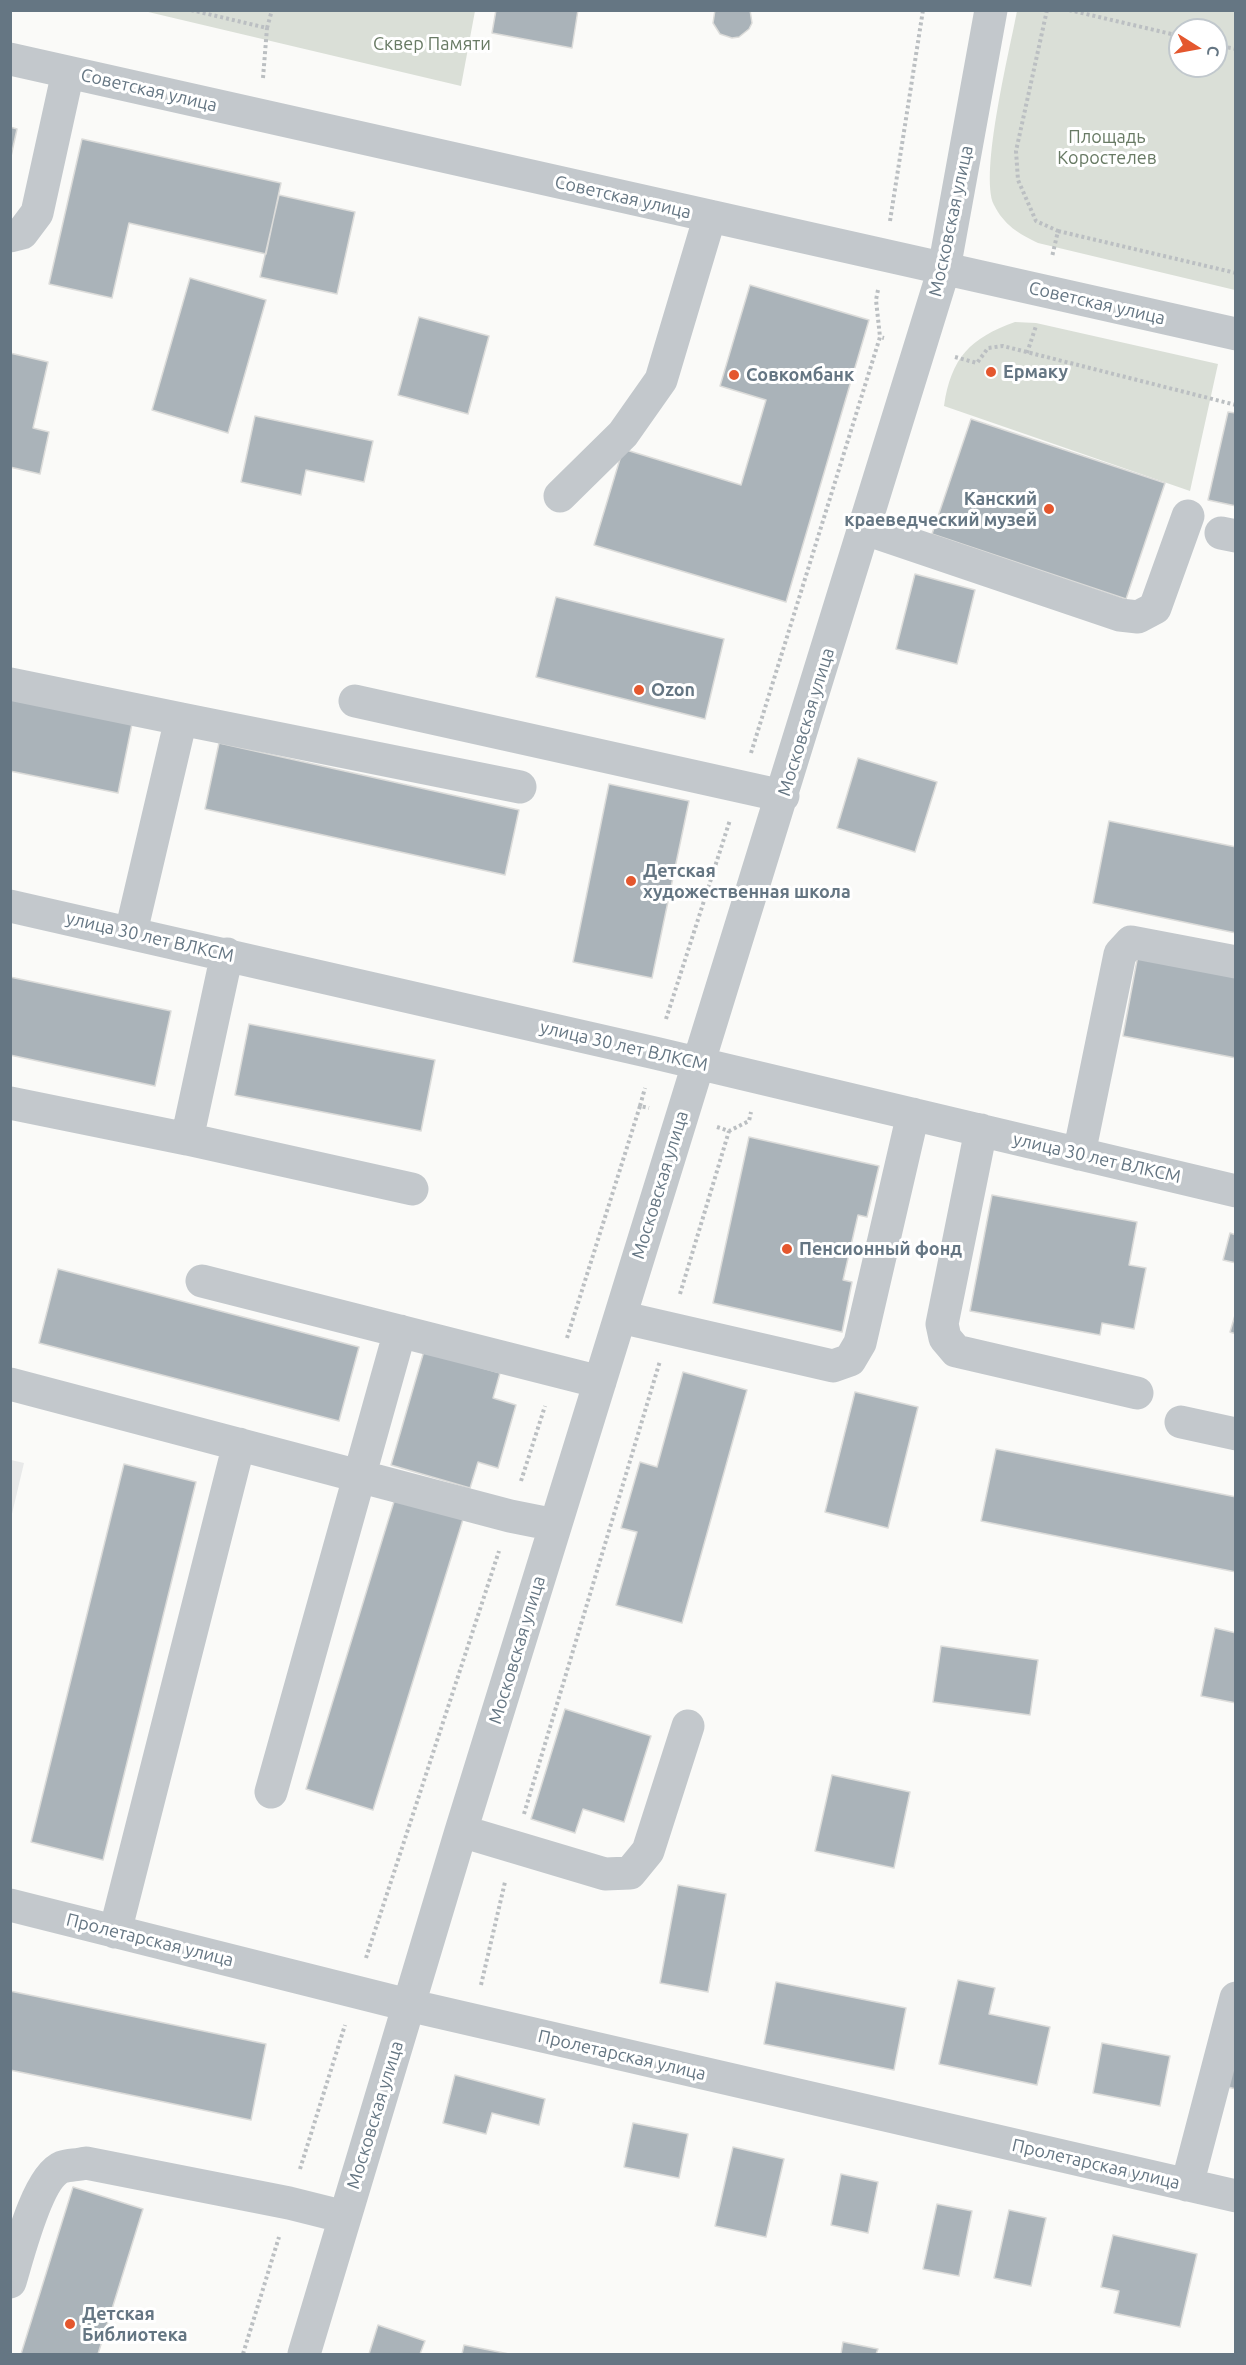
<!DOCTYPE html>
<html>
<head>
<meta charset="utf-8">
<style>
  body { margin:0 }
  #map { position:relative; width:1246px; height:2365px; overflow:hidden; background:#fafaf8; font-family:Ubuntu,sans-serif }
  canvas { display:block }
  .frame { position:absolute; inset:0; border:12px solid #657683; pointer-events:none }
  .north { position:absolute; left:1168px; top:18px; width:60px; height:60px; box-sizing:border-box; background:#fff; border:2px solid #c1c8cd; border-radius:50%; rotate:101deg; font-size:16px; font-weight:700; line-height:24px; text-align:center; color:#657683 }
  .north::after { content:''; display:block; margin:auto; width:21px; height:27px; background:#e4572e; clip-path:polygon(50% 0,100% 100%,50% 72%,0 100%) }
</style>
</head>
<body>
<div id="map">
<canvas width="1246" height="2365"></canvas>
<div class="frame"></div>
<div class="north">С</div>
</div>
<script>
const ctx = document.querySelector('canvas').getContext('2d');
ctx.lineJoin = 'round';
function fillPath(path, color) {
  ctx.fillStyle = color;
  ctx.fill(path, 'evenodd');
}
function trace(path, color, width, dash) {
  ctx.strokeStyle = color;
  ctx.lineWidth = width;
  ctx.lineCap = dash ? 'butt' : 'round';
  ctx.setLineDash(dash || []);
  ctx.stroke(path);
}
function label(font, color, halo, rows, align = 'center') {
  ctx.font = font + ' Ubuntu,sans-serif';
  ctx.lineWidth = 6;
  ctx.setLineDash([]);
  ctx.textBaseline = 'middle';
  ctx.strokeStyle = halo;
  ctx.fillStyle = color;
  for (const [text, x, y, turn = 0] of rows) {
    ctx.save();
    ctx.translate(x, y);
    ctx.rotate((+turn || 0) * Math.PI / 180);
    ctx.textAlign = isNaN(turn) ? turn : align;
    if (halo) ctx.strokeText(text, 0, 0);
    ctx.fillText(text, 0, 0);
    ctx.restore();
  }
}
fillPath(new Path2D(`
  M11,1460l13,3 -13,55 -1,-58z`), '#e8e9e9');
fillPath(new Path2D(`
  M144,11h331l-14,75z
  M1017,11h218v279l-197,-47c-19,-9 -34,-18 -44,-38 -15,-31 16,-156 23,-194zM1180,30h36v36h-36z
  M1015,322l21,1 182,41 -28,127 -246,-85c7,-48 26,-68 71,-84z`), '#dadfd7');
const building = new Path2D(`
  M496,10h82l-6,38 -80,-15z
  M750,10l2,13 -3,6 -10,8 -7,1 -12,-4 -7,-11 2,-13z
  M10,127l7,2 -7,32z
  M82,139l199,44 -15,71 -137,-31 -17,75 -63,-14z
  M279,195l76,17 -18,82 -77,-17z
  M190,278l76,22 -38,133 -76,-23z
  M750,285l119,35 -83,282 -192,-57 29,-96 118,36 25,-85 -46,-14z
  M419,317l70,19 -21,78 -70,-19z
  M10,353l38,9 -15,66 16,4 -9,42 -30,-7z
  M1228,412l8,1v93l-28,-6z
  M255,416l118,25 -9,41 -58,-12 -5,25 -60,-13z
  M971,419l194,64 -39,116 -194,-65z
  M915,574l60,16 -18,74 -61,-15z
  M556,597l168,42 -19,80 -169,-42z
  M10,694l123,25 -15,74 -108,-22z
  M219,743l300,67 -14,65 -300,-66z
  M858,758l79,24 -22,70 -78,-24z
  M609,784l80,17 -37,177 -79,-16z
  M1109,821l127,26v86l-143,-30z
  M1138,955l98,20v83l-113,-22z
  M10,977l161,34 -16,75 -145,-31z
  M249,1024l186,36 -14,71 -186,-36z
  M749,1137l130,29 -12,51 -9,-2 -15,65 9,2 -10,50 -129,-29z
  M992,1195l145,27 -8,43 17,3 -12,61 -32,-6 -2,12 -130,-24z
  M1230,1233l6,2v28l-13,-3z
  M58,1269l301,78 -20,74 -300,-78z
  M1236,1312v22l-6,-2z
  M424,1351l76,22 -7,25 23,7 -18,63 -20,-6 -8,26 -79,-23z
  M683,1372l64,18 -65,233 -66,-18 21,-73 -16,-4 19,-66 17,5z
  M855,1392l63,15 -30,121 -63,-16z
  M996,1449l240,48v75l-255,-51z
  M124,1464l72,18 -93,378 -72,-18z
  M396,1495l68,21 -91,294 -67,-21z
  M1215,1628l21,5v70l-35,-7z
  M941,1646l97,14 -8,55 -97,-13z
  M565,1709l86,27 -27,86 -41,-13 -8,24 -44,-14z
  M832,1775l78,17 -16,76 -79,-17z
  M678,1885l48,9 -18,98 -48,-9z
  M958,1980l37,8 -6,26 61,13 -13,58 -98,-21z
  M776,1982l130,26 -12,62 -130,-26z
  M10,1991l256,53 -15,76 -241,-50z
  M1236,2042v47l-12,-3z
  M1102,2043l68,13 -10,50 -67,-13z
  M455,2075l90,24 -6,26 -47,-12 -6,21 -43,-11z
  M633,2123l55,11 -9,44 -55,-11z
  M733,2147l51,12 -18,78 -51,-11z
  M841,2174l37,8 -10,51 -37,-8z
  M73,2187l70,22 -45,145h-77z
  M937,2204l35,7 -13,65 -36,-7z
  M1009,2210l37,8 -15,68 -37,-8z
  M1113,2235l84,19 -17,73 -66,-14 5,-22 -18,-4z
  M378,2325l47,16 -5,13h-51z
  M843,2342l35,7 -2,5h-35z
  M464,2345l45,9h-47z`);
fillPath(building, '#aab3b9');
trace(building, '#dcdcda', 1.5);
trace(new Path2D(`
  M191,10l76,18 5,-18
  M1047,10l-31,141 2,29 18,41 22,10 -6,26
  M1069,10l111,26
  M1216,45l20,4
  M263,78l4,-50
  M890,221l33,-211
  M1058,231l178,42
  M878,290l-2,10 4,37
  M1027,353l9,-27
  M955,357l22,6 11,-15 15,-2 233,59
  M751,753l129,-416 4,1
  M666,1019l64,-199
  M640,1106l5,-18
  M717,1127l12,4 20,-10 2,-9
  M680,1294l49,-163
  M567,1338l73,-232 9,2
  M521,1481l24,-75
  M524,1814l136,-453
  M366,1958l133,-407
  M481,1985l24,-103
  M300,2169l45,-144
  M243,2354l36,-117`), '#bbbfc2', 4, [3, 3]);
trace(new Path2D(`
  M10,59l1226,275
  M10,236l12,-3 15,-20 31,-141
  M560,496l63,-62 38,-54 49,-164
  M866,529l254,86 18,2 17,-9 33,-92
  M1221,533l15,3
  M10,684l171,35 -50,213
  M355,701l428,95
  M181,719l339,68
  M10,906l645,147 581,138
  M227,954l-40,185 225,50
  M10,1103l177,36
  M981,1130l-39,194 3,14 11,13 181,42
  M1079,1154l41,-200 11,-12 105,20
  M202,1281l398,101
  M620,1317l213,49 17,-6 10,-17 53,-229
  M10,1384l500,132 45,9
  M1181,1422l55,12
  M271,1792l129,-461
  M461,1831l144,43 25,-1 18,-22 40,-125
  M10,1905l398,100 828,191
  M115,1932l124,-488
  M1187,2185l49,-187
  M10,2282c8,-26 27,-105 52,-115 7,-2 16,-2 24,-4l203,40 56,14
  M304,2354l157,-523 483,-1562 47,-259`), '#c3c8cc', 33);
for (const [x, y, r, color] of [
  [991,372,6,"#e4572e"],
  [734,375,6,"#e4572e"],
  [1049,509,6,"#e4572e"],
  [639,690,6,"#e4572e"],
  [631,881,6,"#e4572e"],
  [787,1249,6,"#e4572e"],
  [70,2324,6,"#e4572e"]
]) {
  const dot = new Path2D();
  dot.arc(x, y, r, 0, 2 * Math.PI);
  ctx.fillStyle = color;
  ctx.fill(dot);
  trace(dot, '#fff', 2);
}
label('18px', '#687a64', '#fff', [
  ["Сквер Памяти",432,44],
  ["Площадь",1107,137],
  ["Коростелев",1107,158]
]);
label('18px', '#657683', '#fff', [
  ["Советская улица",149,90,13],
  ["Советская улица",623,197,13],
  ["Московская улица",951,221,-78],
  ["Советская улица",1097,303,13],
  ["Московская улица",806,722,-73],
  ["улица 30 лет ВЛКСМ",150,937,13],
  ["улица 30 лет ВЛКСМ",624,1046,13],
  ["улица 30 лет ВЛКСМ",1097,1158,13],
  ["Московская улица",660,1185,-73],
  ["Московская улица",517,1650,-73],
  ["Пролетарская улица",150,1940,14],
  ["Пролетарская улица",622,2055,13],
  ["Московская улица",375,2115,-73],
  ["Пролетарская улица",1096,2164,13]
]);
label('bold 18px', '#657683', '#fff', [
  ["Ермаку",1003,372],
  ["Совкомбанк",746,375],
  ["Канский",1037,499,"right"],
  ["краеведческий музей",1037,520,"right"],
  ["Ozon",651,690],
  ["Детская",643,871],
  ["художественная школа",643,892],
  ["Пенсионный фонд",799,1249],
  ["Детская",82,2314],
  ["Библиотека",82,2335]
], 'left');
</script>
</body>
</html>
